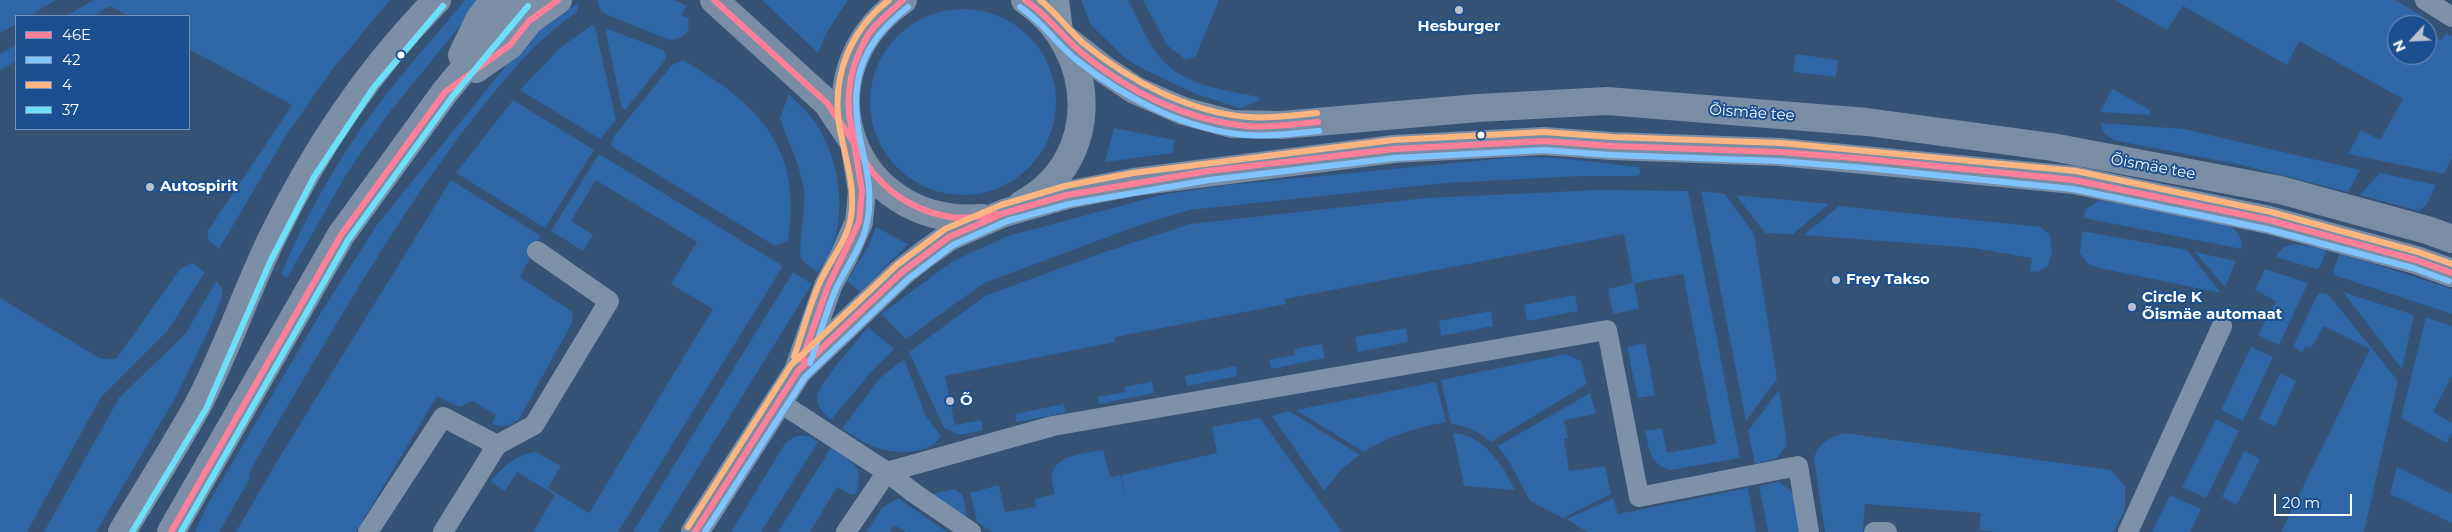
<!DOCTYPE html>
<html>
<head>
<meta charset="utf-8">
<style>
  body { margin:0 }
  #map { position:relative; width:2452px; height:532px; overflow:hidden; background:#365274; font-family:Montserrat,sans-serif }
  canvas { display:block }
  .legend { position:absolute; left:15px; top:15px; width:175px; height:115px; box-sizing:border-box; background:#1b4f8f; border:1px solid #7695bc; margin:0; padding:6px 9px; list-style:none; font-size:15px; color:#fff }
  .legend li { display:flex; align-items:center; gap:10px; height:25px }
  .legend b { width:25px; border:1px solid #7695bc }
  .north { position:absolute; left:2387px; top:15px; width:50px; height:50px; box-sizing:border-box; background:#1b4f8f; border:1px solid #7695bc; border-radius:50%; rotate:245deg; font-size:14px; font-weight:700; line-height:20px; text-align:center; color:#fff }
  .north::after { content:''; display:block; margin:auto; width:18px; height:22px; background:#b9c2ce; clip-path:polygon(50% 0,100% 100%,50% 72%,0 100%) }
  .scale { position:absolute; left:2274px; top:494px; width:78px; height:22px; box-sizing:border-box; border:2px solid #fff; border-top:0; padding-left:6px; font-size:15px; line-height:18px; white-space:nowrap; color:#fff; -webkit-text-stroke:4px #1b4f8f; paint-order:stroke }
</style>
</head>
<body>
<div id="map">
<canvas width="2452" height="532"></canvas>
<ul class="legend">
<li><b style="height:6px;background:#ff8098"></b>46E</li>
<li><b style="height:6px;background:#80c4ff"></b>42</li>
<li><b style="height:6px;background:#ffb580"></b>4</li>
<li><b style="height:6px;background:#6ddff8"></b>37</li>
</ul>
<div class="north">N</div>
<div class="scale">20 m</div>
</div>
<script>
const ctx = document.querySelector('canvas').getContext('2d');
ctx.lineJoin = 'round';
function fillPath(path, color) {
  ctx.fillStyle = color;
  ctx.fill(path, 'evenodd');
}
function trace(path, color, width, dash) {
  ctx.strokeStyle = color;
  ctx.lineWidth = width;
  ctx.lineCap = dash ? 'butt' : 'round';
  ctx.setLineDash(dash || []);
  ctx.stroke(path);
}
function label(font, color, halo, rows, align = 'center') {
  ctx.font = font + ' Montserrat,sans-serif';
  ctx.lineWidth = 4;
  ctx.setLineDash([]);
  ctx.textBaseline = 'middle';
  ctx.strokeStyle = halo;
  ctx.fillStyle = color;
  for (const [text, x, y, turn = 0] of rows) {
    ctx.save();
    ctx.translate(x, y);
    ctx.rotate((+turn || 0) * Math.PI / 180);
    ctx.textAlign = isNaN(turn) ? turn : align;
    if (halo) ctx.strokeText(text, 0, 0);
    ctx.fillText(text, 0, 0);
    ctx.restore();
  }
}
fillPath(new Path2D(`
  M0,0h56l-27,16h-13v8l-16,9z
  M94,0h296l-58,70 -45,64 -68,115 -10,-8 -2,-9 85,-127 -103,-56v-33h-59l-20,-10 -18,10h-26z
  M465,0h16l-96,118 -38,55 -60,105 -6,-4c24,-57 55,-112 92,-162 28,-39 62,-75 92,-112z
  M597,0h77l13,6 -6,9 7,3c4,14 -6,24 -21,21l-62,-25 -4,-3z
  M762,0h86l-21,32 -9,21z
  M1081,0h47c12,22 23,53 43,68 25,19 58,23 88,29v4l-19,7 -44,-14 -57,-27 -15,-10 -33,-32z
  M1143,0h76l-23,56 -10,4 -19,-15z
  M2115,0h280l27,16 -4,9h-21v30h30v-24l14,9 5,-7 6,3v122l-8,16 -96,-20 13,-24 19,10 23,-41 -104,-58 -12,24 -104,-59 -16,24z
  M579,3l-2,9c-40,27 -68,62 -98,99 -81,102 -144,217 -211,328l-18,32 -1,9 -30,52h-24l13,-28 109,-185 59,-93 150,-185 27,-23z
  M870 102a93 93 0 1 1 186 0a93 93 0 1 1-186 0Z
  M592,25l3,2 21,93 -16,19 -80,-49 41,-43z
  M605,28l58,22 3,4v5l-40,50h-4z
  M16,45v16l-16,10v-17z
  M1796,54l42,6 -2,17 -43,-5z
  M683,60c74,43 121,88 105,181l-13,5 -164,-100 3,-10 58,-71z
  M2112,89l38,21v5l-50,-3z
  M789,94c8,9 19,18 26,28 24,35 33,91 15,130 -3,7 -9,14 -13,20 -6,-4 -13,-8 -16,-15 -3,-10 5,-50 3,-66 -3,-25 -16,-48 -24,-73z
  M513,100l81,50 -49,78 -89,-55z
  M2100,123l84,6 176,41 -12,22 -111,-28 -124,-24 -9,-7z
  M1114,128l61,12 -2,13 -68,9z
  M599,154l184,112 -165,266h-85l22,-37 -38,-23 -12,19 -14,-9c12,-16 24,-27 45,-30l25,14 -13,22 41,25 124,-204 -42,-25 26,-42 -101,-62 -25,41 22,14 -10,16 -32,-20z
  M1516,157l43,1 80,9 1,7 -4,2h-55l-135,7 -257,27 -52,16 -153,57 -78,56 -25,-25 72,-53 55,-25 157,-42 63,-9z
  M2380,173l56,12 -10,21 -7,5 -59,-16z
  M451,180l90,56 -21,41 53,35 -1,11 -53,96c-10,7 -16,9 -27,5l4,-9 -24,-14 -13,6 -22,-11 -81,136h-120l43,-74z
  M1599,190l89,1 52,267 -70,12c-20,-6 -21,-21 -25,-39l17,-3 5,25 49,-9 -33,-170 -49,9 5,26 -26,5 -5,-25 25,-6 -9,-49 -339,65 1,5 -171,33v5l-170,34 10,49 26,-5 2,10 -23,5 -16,-7 -35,-76 76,-56 114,-42 91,-30 236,-26z
  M1701,191l24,3 29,40 23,145 -31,42z
  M1736,195l93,9 -36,30 -28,-1z
  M2100,200l126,24c11,6 16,12 16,25l-158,-31 1,-8z
  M1839,206l202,21 9,8 2,16 -4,15 -10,6 -8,-1 2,-13 -58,-10 -170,-13z
  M876,227l32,17 -48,48 -13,-11 22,-36z
  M2082,231l105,19 34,43 -122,-25 -11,-4 -8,-11z
  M2296,244l31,5 -7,18 -4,2 -40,-12c5,-10 10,-12 20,-13z
  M2195,252l41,9 -11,26z
  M2340,253l112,36v25l-118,-39 -1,-4z
  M192,263l13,9 -36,57 -68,68 -74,135h-27v-234l101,61h15l64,-90z
  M2265,269l43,14 -29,62 -21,-10 18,-34 -21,-11z
  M793,272l19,12 -154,248h-25z
  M216,281l6,7v9l-11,28 -34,70 -81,137h-52l75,-134 67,-65z
  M2343,292l71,23 -12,54z
  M2320,293l7,1 5,5 66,82 -34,151h-83l89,-183 -46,-23 -13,22 -5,-2 -4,6 -9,-5 23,-50z
  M1575,295l3,16 -51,10 -3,-16z
  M1491,311l2,15 -52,10 -2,-15z
  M2426,317l26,9v50l-19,36 19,11v10l-5,10 -46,-25z
  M868,327l26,22 -22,22 -41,49c-7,-6 -14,-12 -14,-23 1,-13 41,-57 51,-70z
  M1406,328l2,14 -50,10 -3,-15z
  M1645,343l10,52 -17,3 -11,-51z
  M1322,344l3,14 -54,11 -2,-9 26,-5 -1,-6z
  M2251,347l22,10 -30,64 -22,-11z
  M1566,354l15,7 6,23 -96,58c-13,-11 -24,-16 -40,-18l-10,-44z
  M904,359l22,57 15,20c-11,19 -46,18 -64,12 -12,-4 -24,-13 -35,-19l38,-51z
  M1236,366l1,10 -50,10 -2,-10z
  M2280,373l16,8 -21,46 -16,-8z
  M1152,382l2,11 -55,11 -1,-7 27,-5 -1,-5z
  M1436,382l10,40c-32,6 -55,13 -82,30l-68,-42z
  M1779,390l8,55 -10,13 -22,6 -7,-33z
  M1590,393l6,21 -32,6 4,18 -4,1 5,32 36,-5 6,28 -48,24 -33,-17 -19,-36 -13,-19z
  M1064,404l2,9 -50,9 -1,-8z
  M1289,411l71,44 -18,14 -18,22 -52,-75z
  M1260,418l82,114h-350l-15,-10 -7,-29 29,-8 6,27 31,-5 -1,-8 20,-5c-1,-5 -3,-10 -3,-15 -1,-25 34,-26 51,-29l7,27 10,-2 6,23 -5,-23 96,-22 -5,-26z
  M2216,419l23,12 -33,67 -24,-11z
  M1453,433c31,2 50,32 62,57l-51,-4z
  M1844,433l267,37 14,16v23l-11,23h-120l-15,-2 2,-17 -116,-9 -2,28h-38l-11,-73c4,-17 15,-20 30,-26z
  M796,436h12l10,6 -57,90h-30l55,-90z
  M831,448c22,14 34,17 25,46l-5,1 -14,-8 -27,45h-32z
  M2244,451l16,8 -23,46 -15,-8z
  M2397,467l55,27v29l-62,-29z
  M1779,482l15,11 7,39h-33l-9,-46z
  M1748,488l8,44h-169l-20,-13 46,-21 5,16z
  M955,489l8,7 4,21 -35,-23z
  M2170,495l31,14 -11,23h-38z
  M898,498l49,34h-41l-12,-7 -4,7h-24l16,-24z`), '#2f66a5');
trace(new Path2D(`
  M1059,0l5,38
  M2425,0l27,17
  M779,402l108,70 27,21 57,39
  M368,532l75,-115 54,28
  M443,532l54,-87 37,-20 75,-124 -72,-50
  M846,532l41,-60 166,-46 554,-96 32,167 159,-31 11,66
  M1874,532h13
  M2128,532l94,-206`), '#7d92a8', 20);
trace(new Path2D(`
  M903,0c-108,75 -52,228 79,218
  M1064,38l41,32 30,20 48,21 49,13 50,1 196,-17 129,-7 260,21 185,25 228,43 147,40 25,9
  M1022,204c82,-44 76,-155 3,-204
  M798,371l104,-99 23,-18 24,-17 55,-24 63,-18 67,-13 260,-33 150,-8 68,5 168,6 294,28 195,40 147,40 36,13
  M695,532l103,-161 30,-85 16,-30 15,-34 3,-31 -8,-48 -27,-40 -113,-103`), '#798da4', 28);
trace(new Path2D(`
  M462,55l17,-35 15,-20
  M476,69l34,-24 19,-24 29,-21
  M122,532c25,-42 52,-84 76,-127 29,-55 48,-114 75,-169 42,-86 97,-168 164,-236
  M171,532l170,-297 104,-143 76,-92`), '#7d8ea7', 28);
trace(new Path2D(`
  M714,0l113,103 27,40 8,48 -3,31 -31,64 -26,74
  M903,0c-11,11 -27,22 -35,35 -46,76 -7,166 82,182 15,3 34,-2 49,-3
  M1025,0c23,15 37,37 58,54 46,38 103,66 163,72 24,2 48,-2 72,-4
  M171,532l170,-297 104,-143 65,-47 19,-24 29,-21
  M695,532l103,-161 104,-99 47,-35 55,-24 63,-18 141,-24 186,-22 150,-8 68,5 168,6 87,7 207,21 195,40 147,40 36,13`), '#ff8098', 6);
trace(new Path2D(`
  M1020,7c23,15 37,38 58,54 48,38 108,69 169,74 24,2 48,-2 72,-4
  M810,363c9,-24 15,-49 25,-72 10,-23 27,-43 32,-68 6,-27 0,-53 -6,-79 -13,-60 -2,-99 47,-137
  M705,532l100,-155 103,-98 45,-34 54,-24 62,-17 140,-24 186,-22 149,-8 68,5 167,6 87,7 207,21 194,40 146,39 36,13`), '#80c4ff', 6);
trace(new Path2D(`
  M1040,0c17,13 28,30 43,43 47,38 105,69 165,74 23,2 46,-2 69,-4
  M794,357c9,-25 15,-51 26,-75 10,-22 27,-41 31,-65 5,-32 -7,-62 -12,-93 -7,-48 11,-94 50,-124
  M688,527l103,-162 106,-100 48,-36 56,-24 64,-19 68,-13 260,-33 151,-8 68,5 169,6 295,28 195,41 147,40 34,12`), '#ffb580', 6);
trace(new Path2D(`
  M132,532l74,-123 65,-149 43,-83 60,-90 69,-81
  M181,532l167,-292 104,-143 76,-91`), '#6ddff8', 6);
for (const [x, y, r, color] of [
  [1459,10,5,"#b9c2ce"],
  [401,55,4.5,"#fff"],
  [1481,135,4.5,"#fff"],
  [150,187,5,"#b9c2ce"],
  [1836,280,5,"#b9c2ce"],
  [2132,307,5,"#b9c2ce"],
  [950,401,5,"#b9c2ce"]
]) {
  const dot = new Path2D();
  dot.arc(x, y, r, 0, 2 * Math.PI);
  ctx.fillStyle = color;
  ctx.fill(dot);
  trace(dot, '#1b4f8f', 2);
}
label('bold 15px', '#fff', '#1b4f8f', [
  ["Hesburger",1459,27,"center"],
  ["Autospirit",160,187],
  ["Frey Takso",1846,280],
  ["Circle K",2142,298],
  ["Õismäe automaat",2142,315],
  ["Õ",960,401]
], 'left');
label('15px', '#fff', '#1b4f8f', [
  ["Õismäe tee",1752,113,4],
  ["Õismäe tee",2153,167,10]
]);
</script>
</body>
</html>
